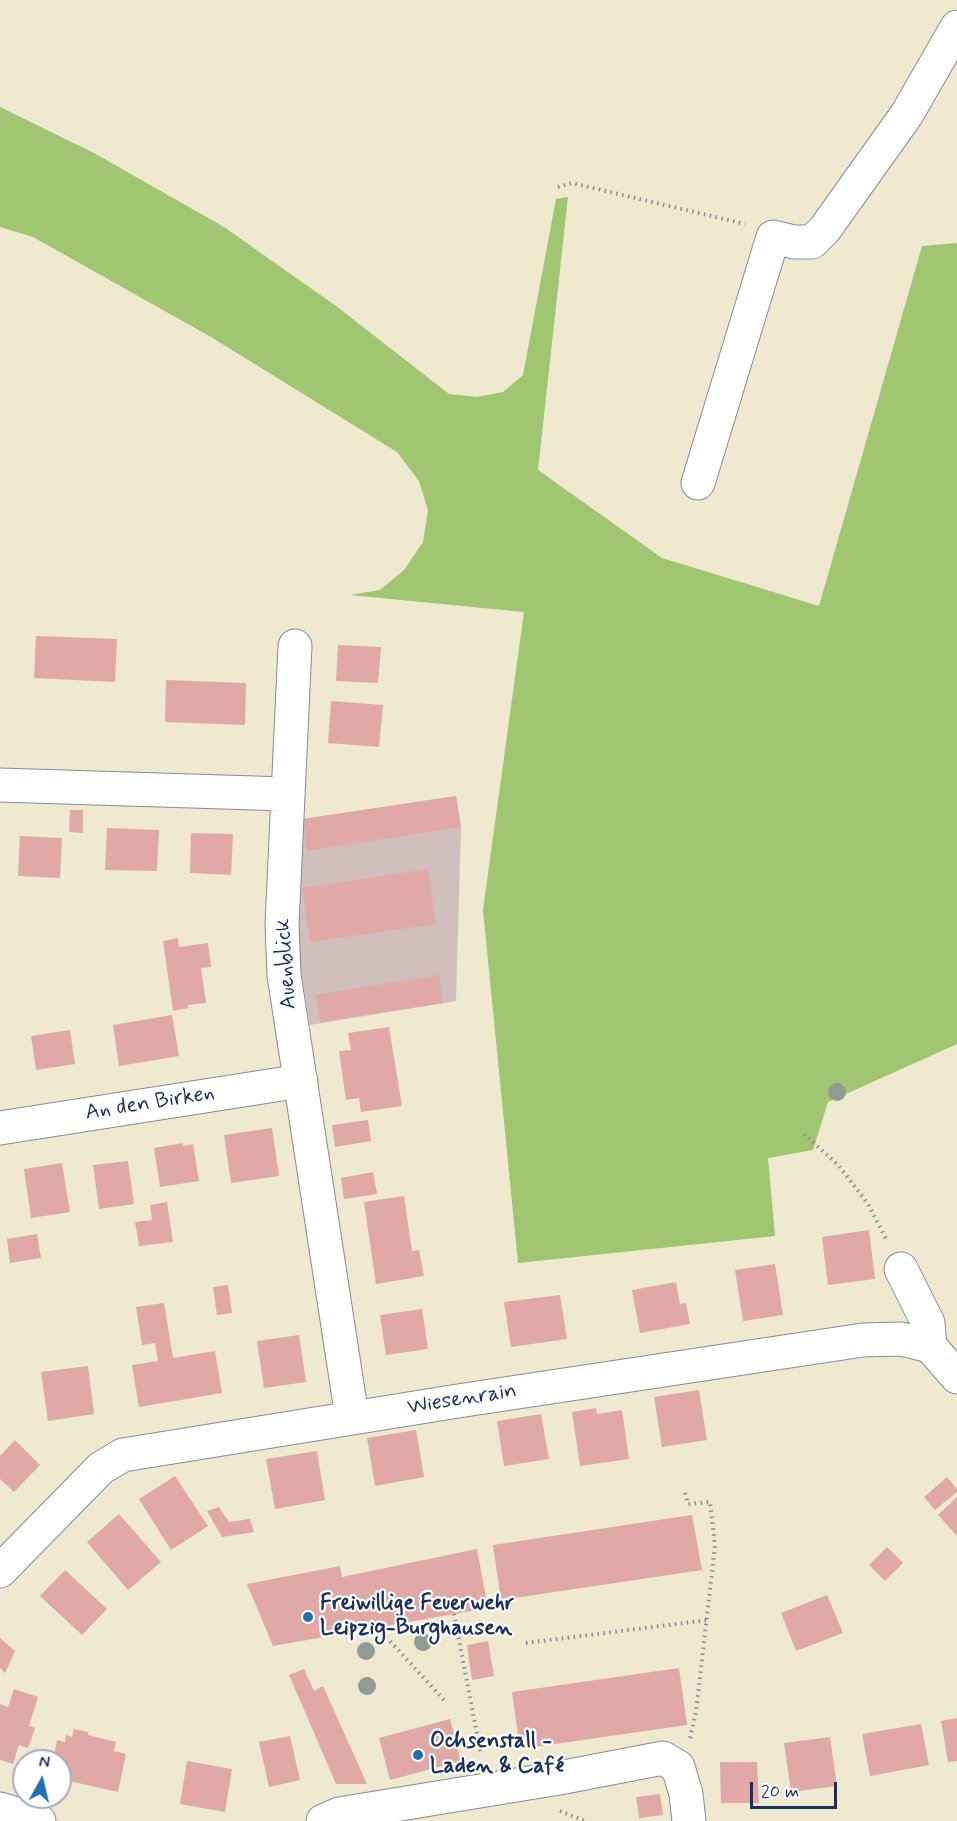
<!DOCTYPE html>
<html>
<head>
<meta charset="utf-8">
<style>
  body { margin:0 }
  #map { position:relative; width:957px; height:1821px; overflow:hidden; background:#eee9cf; font-family:Mynerve,sans-serif }
  canvas { display:block }
  .north { position:absolute; left:12px; top:1749px; width:60px; height:60px; box-sizing:border-box; background:#fff; border:2px solid #a4acbf; border-radius:50%; rotate:8deg; font-size:16px; font-weight:700; line-height:24px; text-align:center; color:#1b2f5e }
  .north::after { content:''; display:block; margin:auto; width:21px; height:27px; background:#1f6fb2; clip-path:polygon(50% 0,100% 100%,50% 72%,0 100%) }
  .scale { position:absolute; left:750px; top:1782px; width:87px; height:27px; box-sizing:border-box; border:3px solid #1b2f5e; border-top:0; padding-left:8px; font-size:18px; line-height:21px; white-space:nowrap; color:#1b2f5e; -webkit-text-stroke:4px #fff; paint-order:stroke }
</style>
</head>
<body>
<div id="map">
<canvas width="957" height="1821"></canvas>
<div class="north">N</div>
<div class="scale">20 m</div>
</div>
<script>
const ctx = document.querySelector('canvas').getContext('2d');
ctx.lineJoin = 'round';
function fillPath(path, color) {
  ctx.fillStyle = color;
  ctx.fill(path, 'evenodd');
}
function trace(path, color, width, dash) {
  ctx.strokeStyle = color;
  ctx.lineWidth = width;
  ctx.lineCap = dash ? 'butt' : 'round';
  ctx.setLineDash(dash || []);
  ctx.stroke(path);
}
function label(font, color, halo, rows, align = 'center') {
  ctx.font = font + ' Mynerve,sans-serif';
  ctx.lineWidth = 4.5;
  ctx.setLineDash([]);
  ctx.textBaseline = 'middle';
  ctx.strokeStyle = halo;
  ctx.fillStyle = color;
  for (const [text, x, y, turn = 0] of rows) {
    ctx.save();
    ctx.translate(x, y);
    ctx.rotate((+turn || 0) * Math.PI / 180);
    ctx.textAlign = isNaN(turn) ? turn : align;
    if (halo) ctx.strokeText(text, 0, 0);
    ctx.fillText(text, 0, 0);
    ctx.restore();
  }
}
fillPath(new Path2D(`
  M456,796l5,31 -5,174 -146,24 -13,-78v-127z`), '#d1bfbe');
fillPath(new Path2D(`
  M0,107l94,46 130,74 112,79 113,88 28,3 26,-5 20,-17 33,-176 12,-2 -30,273 124,88 157,48 103,-360 35,-3v801l-129,58 -15,48 -45,8 7,78 -257,27 -35,-353 41,-298 -174,-17 30,-5 24,-20 19,-28 5,-32 -9,-29 -22,-29 -186,-115 -178,-100 -33,-10z`), '#a0c671');
fillPath(new Path2D(`
  M36,636l81,3 -2,43 -81,-4z
  M338,645l43,2 -3,36 -42,-2z
  M166,680l80,3 -1,42 -80,-3z
  M331,701l52,4 -4,42 -51,-4z
  M456,796l5,31 -154,24 -4,-32z
  M70,810h13v23l-14,-1z
  M107,828l52,2 -2,41 -52,-1z
  M191,833l42,1 -2,41 -41,-2z
  M20,836l42,2 -2,40 -42,-2z
  M428,869l8,55 -126,18 -8,-54z
  M178,938l1,9 29,-4 3,24 -10,1 5,35 -18,2v3l-15,3 -10,-70z
  M439,975l4,28 -123,19 -5,-27z
  M172,1015l7,41 -60,10 -6,-41z
  M389,1027l13,79 -41,6 -2,-14 -13,2 -7,-49 12,-1 -3,-17z
  M70,1030l5,34 -39,6 -5,-34z
  M368,1120l3,21 -36,6 -3,-22z
  M272,1128l7,48 -48,7 -7,-48z
  M183,1143v3l10,-2 6,37 -39,6 -6,-39z
  M128,1161l6,43 -35,5 -6,-44z
  M62,1163l8,49 -39,6 -7,-49z
  M373,1172l4,22 -33,5 -3,-21z
  M404,1196l8,55 7,-1 5,26 -48,8 -12,-82z
  M167,1202l6,40 -34,4 -4,-24 17,-2 -2,-15z
  M869,1230l6,49 -47,6 -6,-48z
  M37,1234l4,24 -31,5 -3,-24z
  M775,1264l8,51 -40,6 -8,-51z
  M676,1282l4,22 6,-1 4,21 -50,9 -8,-43z
  M228,1285l4,28 -15,2 -4,-28z
  M560,1295l7,44 -56,8 -7,-45z
  M164,1303l9,55 42,-7 7,42 -83,14 -7,-42 26,-4 -3,-18 -13,2 -6,-38z
  M422,1309l6,40 -42,6 -6,-40z
  M299,1335l7,47 -42,6 -7,-47z
  M88,1366l6,48 -46,7 -7,-49z
  M699,1390l8,50 -45,7 -8,-50z
  M596,1408l1,6 25,-4 7,49 -49,7 -8,-54z
  M541,1414l8,45 -45,7 -7,-45z
  M416,1430l8,47 -49,9 -8,-48z
  M15,1440l25,25 -26,27 -14,-13v-23z
  M317,1451l8,49 -50,9 -9,-50z
  M175,1476l33,50 -37,24 -32,-51z
  M947,1477l10,12v3l-22,18 -11,-13z
  M957,1497v39l-19,-21z
  M219,1507l10,15 21,-3 4,13 -32,5 -15,-26z
  M119,1514l42,48 -33,28 -41,-48z
  M692,1515l10,55 -201,30 -8,-55z
  M887,1547l16,16 -18,18 -16,-16z
  M477,1549l11,59 -215,38 -26,-62 93,-18 2,11z
  M65,1570l42,39 -25,26 -42,-39z
  M827,1595l16,38 -47,18 -15,-38z
  M0,1638l15,13 -10,22 -5,-5z
  M488,1641l6,35 -22,4 -5,-35z
  M679,1668l8,57 -167,24 -8,-57z
  M304,1669l10,22 9,-5 44,98h-31l-47,-109z
  M14,1689l24,8 -9,29 6,2 -7,20 -9,-3 -6,19 -13,-4v-56l8,3z
  M957,1718v43l-9,1 -7,-41z
  M450,1719l11,42 -71,19 -11,-42z
  M921,1724l8,41 -59,11 -8,-42z
  M74,1729l14,3v3l28,7 -2,9 12,3 -8,38 -58,-13v-18h-7l4,-21 8,2 1,-7 6,2z
  M290,1736l10,44 -31,7 -10,-45z
  M830,1737l7,49 -46,6 -7,-49z
  M187,1761l45,8 -7,43 -45,-8z
  M720,1762h37l2,41h-38z
  M660,1794l3,21 -24,3 -3,-21z`), '#e0a9a6');
const minor = new Path2D(`
  M698,483l75,-246 21,5h18l13,-13 82,-115 50,-87
  M295,646l-13,278 2,51 68,442
  M0,785l287,9
  M0,1128l301,-47
  M901,1269l27,54 2,23
  M0,1571l101,-103 22,-13 335,-54 405,-61 38,-1 29,7 27,31
  M0,1809l39,12
  M323,1821l16,-7 220,-36 104,-20 15,9 8,27 3,27`);
trace(minor, '#848c96', 35);
trace(new Path2D(`
  M558,187l14,-4 173,41
  M804,1134l35,32 29,38 19,37
  M685,1493l3,11 22,-2 5,44 -19,166 -6,27
  M454,1614l27,141
  M378,1628l66,72
  M526,1643l182,-23
  M560,1811l25,10`), '#848c96', 4, [1.5, 4.5]);
trace(minor, '#fff', 33);
ctx.fillStyle = '#909b94';
for (const [x, y] of [
  [837,1092],
  [423,1642],
  [366,1651],
  [367,1686]
]) {
  ctx.beginPath();
  ctx.arc(x, y, 9, 0, 2 * Math.PI);
  ctx.fill();
}
for (const [x, y, r, color] of [
  [308,1617,6,"#1f6fb2"],
  [418,1755,6,"#1f6fb2"]
]) {
  const dot = new Path2D();
  dot.arc(x, y, r, 0, 2 * Math.PI);
  ctx.fillStyle = color;
  ctx.fill(dot);
  trace(dot, '#fff', 2);
}
label('22px', '#1b2f5e', '#fff', [
  ["Auenblick",287,964,-94],
  ["An den Birken",150,1104,-9],
  ["Wiesenrain",462,1400,-9]
]);
label('bold 22px', '#1b2f5e', '#fff', [
  ["Freiwillige Feuerwehr",320,1604],
  ["Leipzig-Burghausen",320,1629],
  ["Ochsenstall -",430,1742],
  ["Laden & Café",430,1767]
], 'left');
</script>
</body>
</html>
